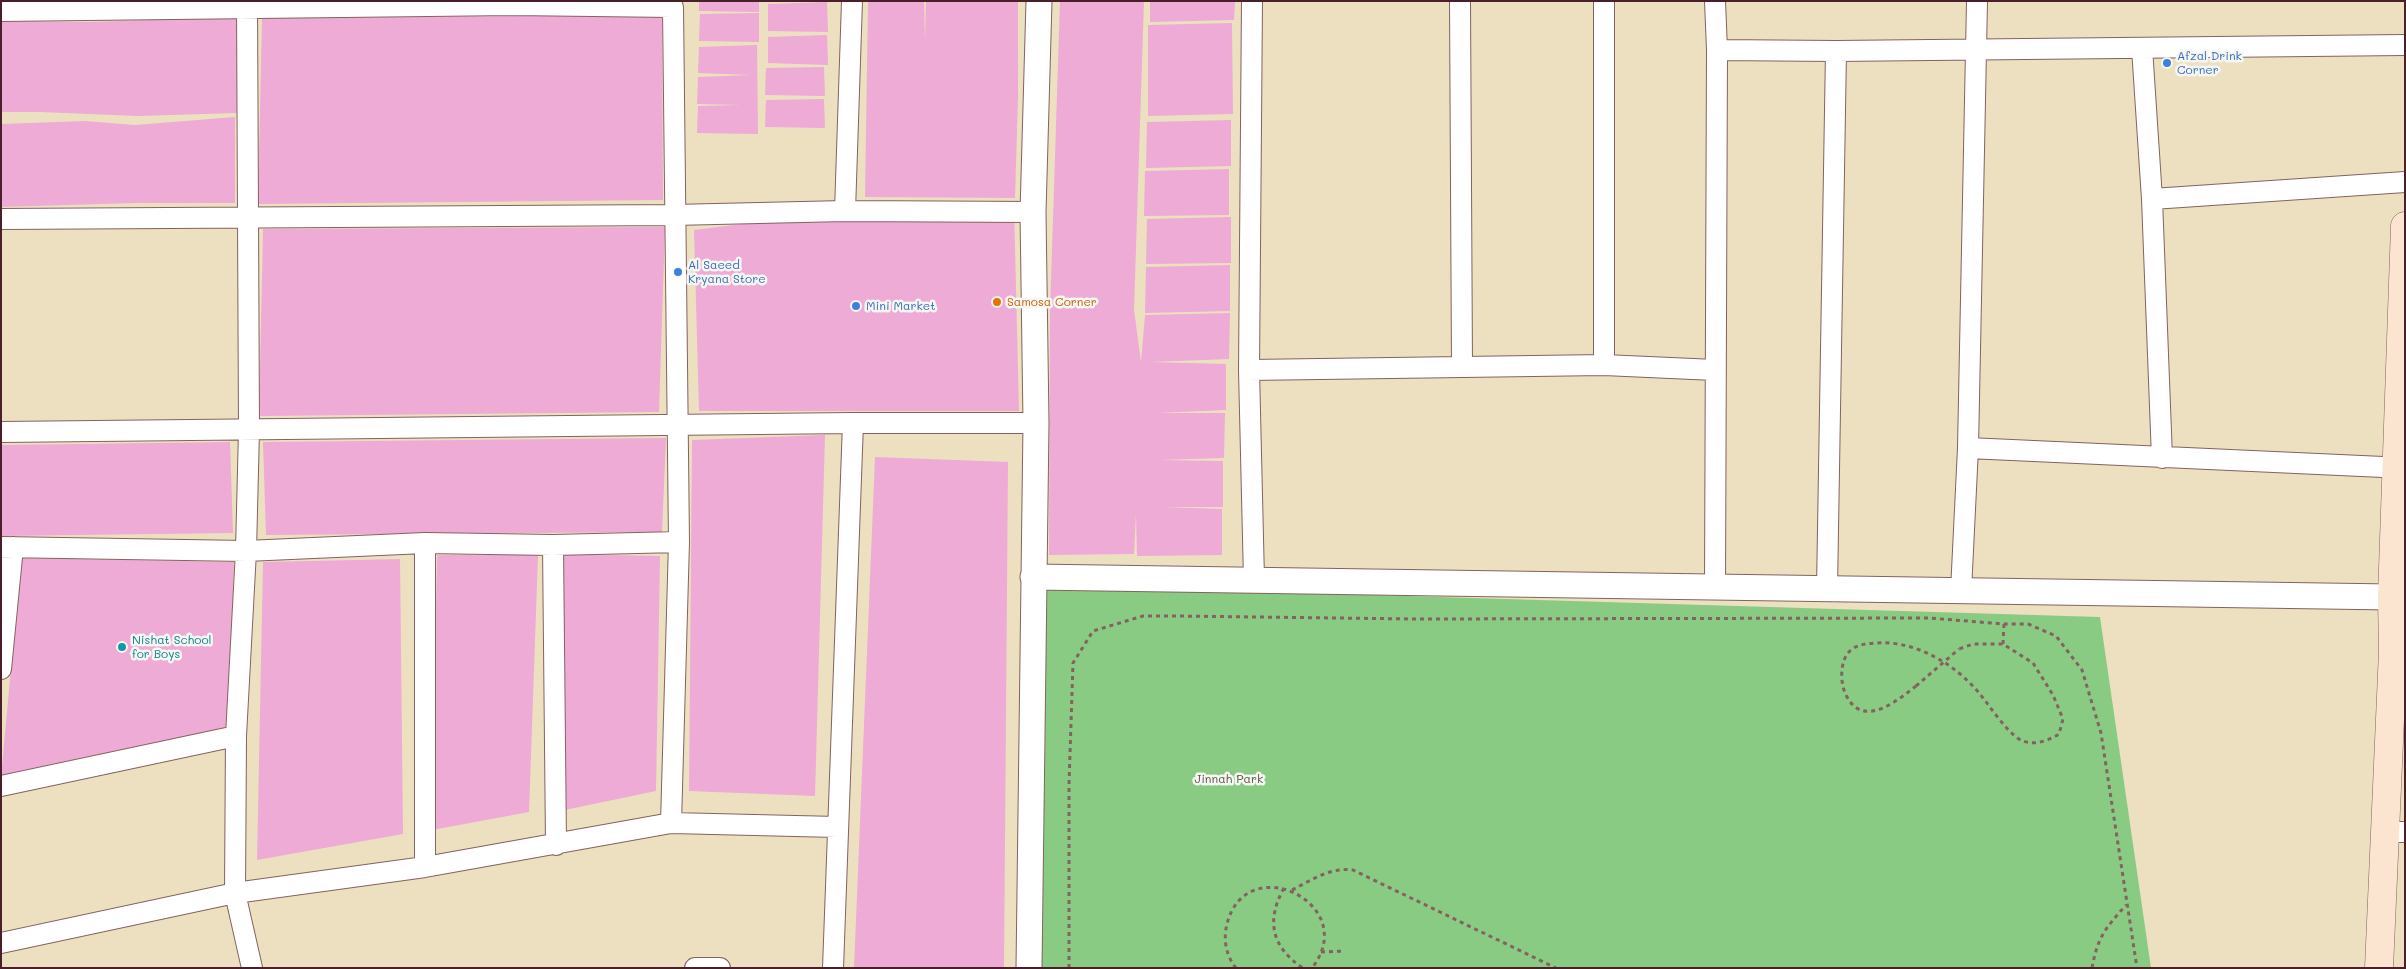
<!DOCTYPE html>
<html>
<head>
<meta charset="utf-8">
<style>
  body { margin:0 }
  #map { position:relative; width:2406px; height:969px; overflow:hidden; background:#ece0c0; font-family:Mali,sans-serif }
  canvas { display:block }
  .frame { position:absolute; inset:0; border:2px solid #4a1f2b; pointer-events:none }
</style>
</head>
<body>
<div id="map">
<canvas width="2406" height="969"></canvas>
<div class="frame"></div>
</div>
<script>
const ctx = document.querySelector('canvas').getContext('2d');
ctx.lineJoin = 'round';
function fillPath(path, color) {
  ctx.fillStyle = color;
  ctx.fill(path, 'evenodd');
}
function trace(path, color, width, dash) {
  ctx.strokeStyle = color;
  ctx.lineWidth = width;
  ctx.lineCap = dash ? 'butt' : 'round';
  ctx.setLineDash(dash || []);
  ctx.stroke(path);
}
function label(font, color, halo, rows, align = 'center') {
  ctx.font = font + ' Mali,sans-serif';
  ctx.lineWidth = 5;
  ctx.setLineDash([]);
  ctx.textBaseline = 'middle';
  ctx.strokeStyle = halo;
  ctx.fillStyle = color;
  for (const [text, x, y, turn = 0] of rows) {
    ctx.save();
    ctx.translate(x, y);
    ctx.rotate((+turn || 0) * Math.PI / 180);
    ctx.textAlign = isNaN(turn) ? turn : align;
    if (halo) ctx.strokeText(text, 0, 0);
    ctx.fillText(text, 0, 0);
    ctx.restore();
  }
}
fillPath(new Path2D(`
  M1044,585l1056,32 51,351h-1116z`), '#8acb83');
fillPath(new Path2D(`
  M699,1h60v11l-60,-1z
  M868,1h56l1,41 1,-41h92v96l-3,101 -150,-1z
  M1060,1h84l-10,309 7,52 4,-47 85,-2 -1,46 -79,3 76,2v46l-71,3h70l-1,45 -66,2 65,1v46h-61l60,2v46l-85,1 -1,-43 -2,41 -85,1 1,-243z
  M1150,1h85l-1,19 -84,2z
  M827,2l1,30 -60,-1v-27z
  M759,13v29l-60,-1 1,-27z
  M662,15l1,185 -405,4 4,-186z
  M240,17l-3,96 -99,3 -98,-4h-39v-91l89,1z
  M1232,23l1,91 -85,2v-91z
  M827,35l1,30 -60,-2v-26z
  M757,45l1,89 -61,-1 1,-27 44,-1 -45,-1 1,-27 53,-2 -53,-2 1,-26z
  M824,67l1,29 -60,-1 1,-27z
  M824,99l1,29 -60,-1 1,-27z
  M235,117v86h-100l-134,4v-83l84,-3 50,4z
  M1231,120v46l-85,2 1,-46z
  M1229,169v46l-85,1 1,-45z
  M1014,207l5,204h-320l-5,-181 151,-19z
  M1231,217v46l-85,1 1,-45z
  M665,227l-6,185 -400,4 4,-187z
  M1230,265v46l-85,2 1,-46z
  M825,435l-10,361 -126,-5 3,-351z
  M666,438l-4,94 -396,3 -3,-93z
  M230,442l3,91 -232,3v-91z
  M875,457l133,5 -4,506h-150z
  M562,554l98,2 -4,235 -96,20z
  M437,555h101l-9,257 -97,18z
  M21,558l213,4 -5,171 -228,45z
  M400,559l3,275 -146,26 6,-298z`), '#edabd6');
const minor = new Path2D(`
  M247,1l2,429 -3,121 -10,185 -1,157 17,75
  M1252,1l-3,369 5,210
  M1460,1l2,366
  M1604,1v364
  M1,11l512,-6
  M2142,48l10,151 10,259
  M1717,50l119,1 569,-6
  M2152,199l253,-17
  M845,211l7,-210
  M1,219l672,-4 172,-4 188,1
  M1249,370l355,-5 111,5
  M1,432l852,-9h183
  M1968,448l437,20
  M425,543v324
  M553,545l3,300
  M1,547l245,4 179,-8 128,2 126,-3
  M1715,587l2,-537 -2,-49
  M1827,589l9,-538
  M1961,591l7,-143 9,-447
  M1,669l12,-122
  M1,786l235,-50
  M671,823l166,4
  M2386,832h19
  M1,943l234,-50 190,-26 246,-44 8,-281 -6,-535 -160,-2v-4
  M695,968h25
  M833,968l20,-545`);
const tertiary = new Path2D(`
  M1033,577l1359,20
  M1029,968l7,-545 -3,-211 6,-211`);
const secondary = new Path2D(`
  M2379,968l14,-317 -1,-54 13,-371`);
trace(minor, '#83635f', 22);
trace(tertiary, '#83635f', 27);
trace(secondary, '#83635f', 29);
trace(new Path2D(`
  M2003,644l1,-20
  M1916,686c-18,14 -53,44 -70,9 -5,-10 -6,-26 -1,-37 6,-13 18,-14 31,-15 39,-3 79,21 103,50 11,13 26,37 40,46 13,8 29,2 40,-5l4,-15 -10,-24 -20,-32 -30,-19h-30l-14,5
  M1284,888c-18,32 -13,59 19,80
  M1292,890c20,-10 38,-23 61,-20l203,98
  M1321,952l24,-1
  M1069,968v-184l4,-121 20,-32 50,-15h33l240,3 513,-1 75,6h24l28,12 26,34 19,63 36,235
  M1236,968c-10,-12 -13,-29 -9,-44 19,-76 135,-20 85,44
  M2092,968c6,-32 13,-39 34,-63`), '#83635f', 3, [4, 4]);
trace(minor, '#fff', 20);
trace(tertiary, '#fff', 25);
trace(secondary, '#fce5d0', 28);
trace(new Path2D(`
  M1916,686l43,-37`), '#83635f', 3, [4, 4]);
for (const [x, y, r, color] of [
  [2167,63,5,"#3f7fe0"],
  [678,272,5,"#3f7fe0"],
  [997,302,5,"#e8710a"],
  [856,306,5,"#3f7fe0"],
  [122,647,5,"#0f9aa8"]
]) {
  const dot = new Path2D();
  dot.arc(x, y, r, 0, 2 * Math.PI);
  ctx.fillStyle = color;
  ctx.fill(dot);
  trace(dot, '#f6f6f2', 2);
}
label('12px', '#366cbe', '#f6f6f2', [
  ["Afzal Drink",2177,56],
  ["Corner",2177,70],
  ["Al Saeed",688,265],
  ["Kryana Store",688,279],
  ["Mini Market",866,306]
], 'left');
label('12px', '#c56008', '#f6f6f2', [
  ["Samosa Corner",1007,302]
], 'left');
label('12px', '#0d838f', '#f6f6f2', [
  ["Nishat School",132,640],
  ["for Boys",132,654]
], 'left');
label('12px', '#5d5345', '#f6f6f2', [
  ["Jinnah Park",1229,779]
]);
</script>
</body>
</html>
